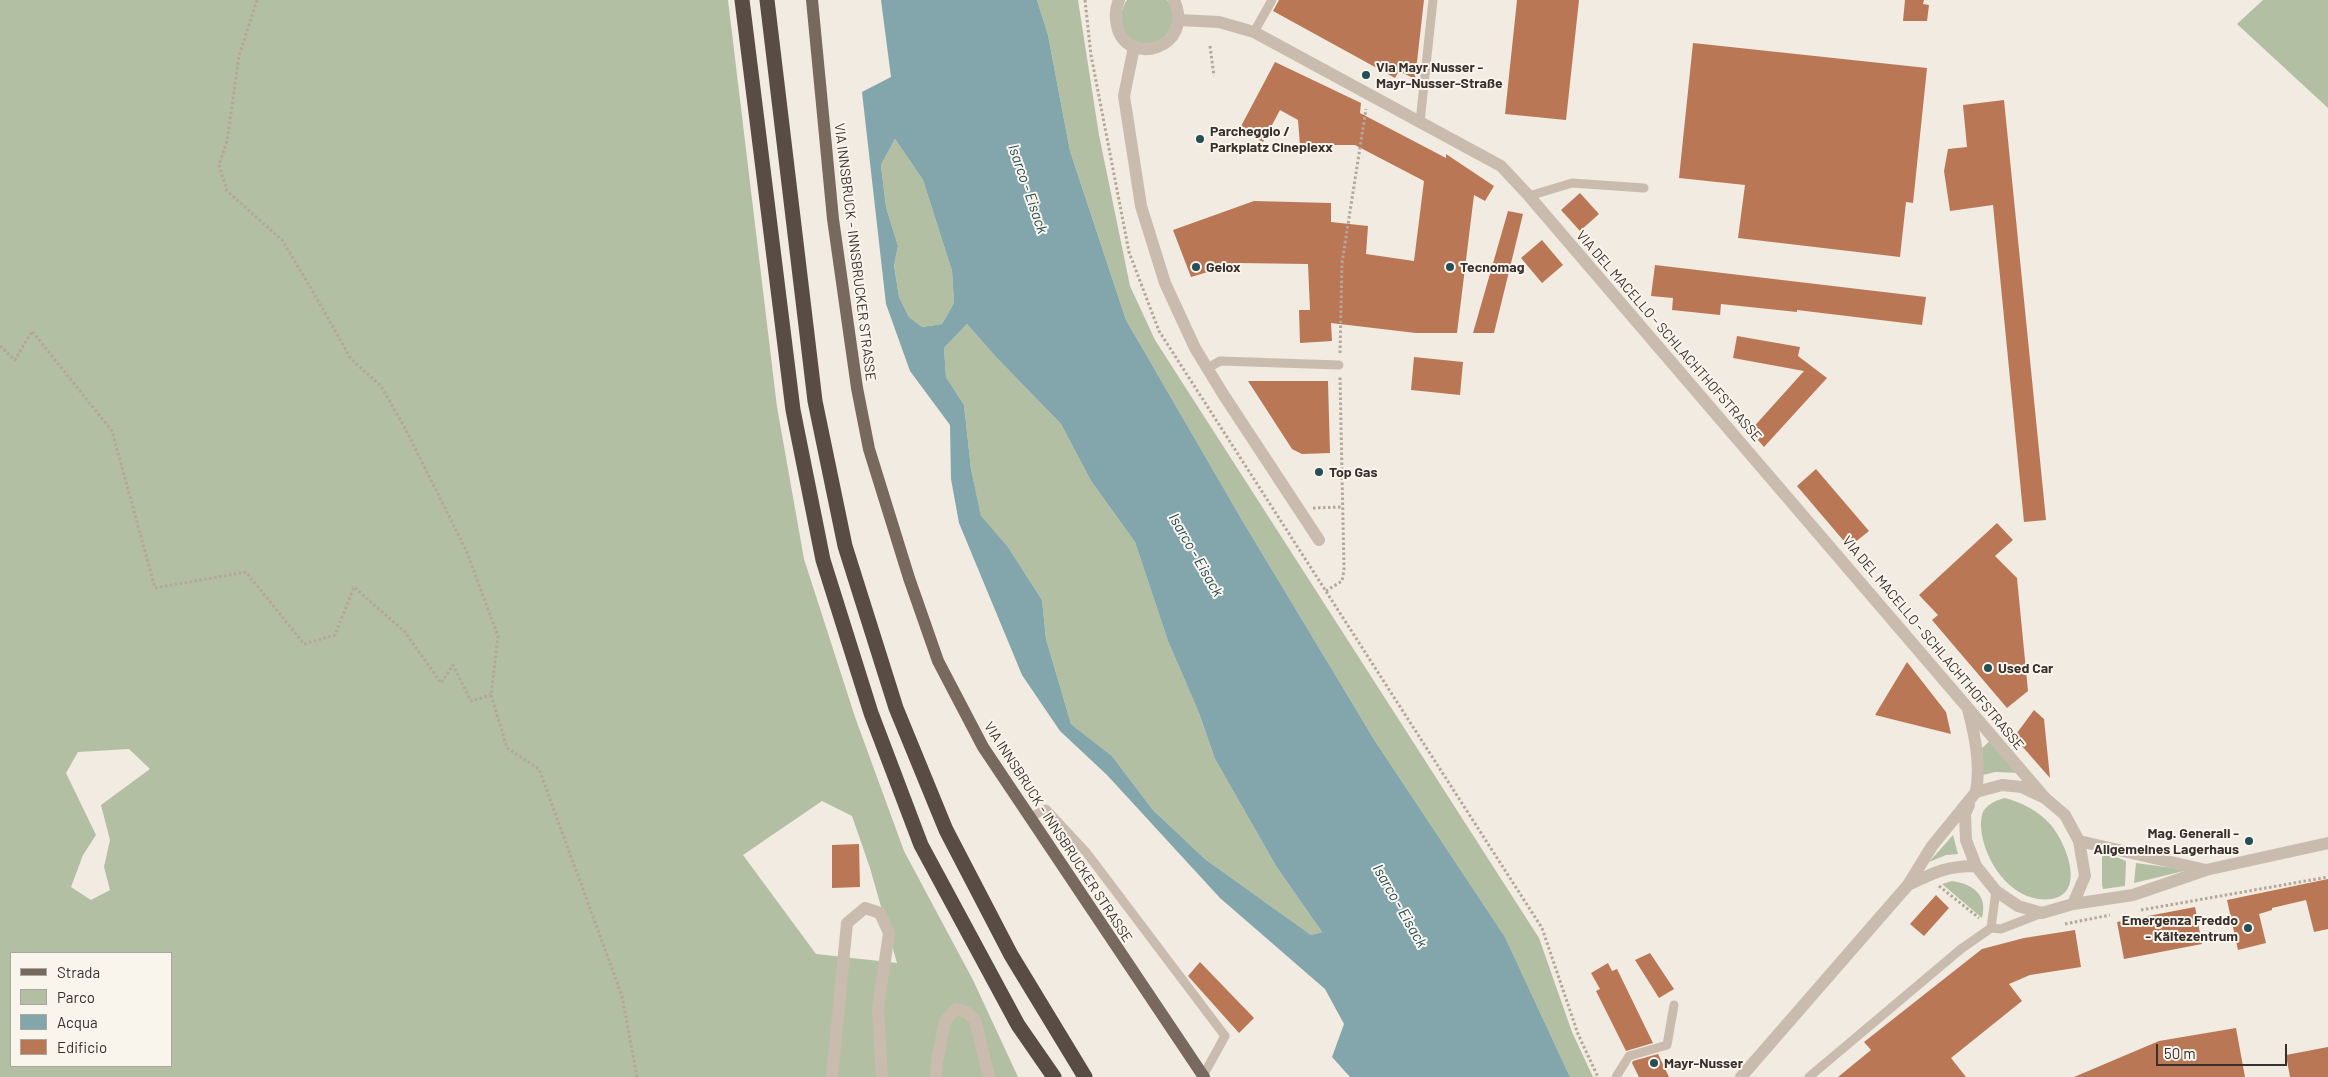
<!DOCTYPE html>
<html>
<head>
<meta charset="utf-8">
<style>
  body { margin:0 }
  #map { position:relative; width:2328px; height:1077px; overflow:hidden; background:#f1ebe1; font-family:Barlow,sans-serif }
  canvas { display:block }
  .legend { position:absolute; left:10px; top:952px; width:162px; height:115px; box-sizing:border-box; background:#f9f5ed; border:1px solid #aca6a0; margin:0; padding:6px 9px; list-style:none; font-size:15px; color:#38302c }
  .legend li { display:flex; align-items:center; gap:10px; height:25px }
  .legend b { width:25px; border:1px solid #aca6a0 }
  .scale { position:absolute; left:2156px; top:1044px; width:131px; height:22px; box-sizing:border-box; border:2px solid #38302c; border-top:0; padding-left:6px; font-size:15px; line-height:18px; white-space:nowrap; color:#38302c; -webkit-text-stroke:4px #f9f5ed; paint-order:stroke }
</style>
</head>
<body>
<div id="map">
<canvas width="2328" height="1077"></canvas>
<ul class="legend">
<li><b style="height:6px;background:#78695e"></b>Strada</li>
<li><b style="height:14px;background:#b3bfa2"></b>Parco</li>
<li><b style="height:14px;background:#83a6ac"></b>Acqua</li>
<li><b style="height:14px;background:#ba7756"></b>Edificio</li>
</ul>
<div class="scale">50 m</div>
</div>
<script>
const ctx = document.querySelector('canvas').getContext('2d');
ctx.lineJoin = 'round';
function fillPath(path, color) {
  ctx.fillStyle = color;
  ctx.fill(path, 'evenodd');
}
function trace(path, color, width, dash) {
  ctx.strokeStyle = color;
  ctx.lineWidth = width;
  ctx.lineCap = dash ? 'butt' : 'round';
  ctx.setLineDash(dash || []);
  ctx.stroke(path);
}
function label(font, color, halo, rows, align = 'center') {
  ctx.font = font + ' Barlow,sans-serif';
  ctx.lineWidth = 4;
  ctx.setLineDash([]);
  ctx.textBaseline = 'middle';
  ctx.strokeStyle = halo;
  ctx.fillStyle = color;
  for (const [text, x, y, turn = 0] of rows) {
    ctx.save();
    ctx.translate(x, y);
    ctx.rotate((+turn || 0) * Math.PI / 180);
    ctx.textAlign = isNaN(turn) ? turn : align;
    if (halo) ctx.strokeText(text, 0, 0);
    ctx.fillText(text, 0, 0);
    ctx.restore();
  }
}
fillPath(new Path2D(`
  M0,0h728l49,407 27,152 51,158 49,134 69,129 45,97h-1018zM129,749l21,20 -49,36 9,35 -6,27 6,23 -19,10 -20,-13 12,-32 13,-20 -30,-62 12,-21zM822,801l30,15 18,52 27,95 -81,-9 -73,-99zM11,953h160v113h-160z
  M1037,0h41l21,135 31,151 25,54 384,598 33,94 21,45h-23l-65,-140 -130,-196 -133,-221 -116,-200 -56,-169 -22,-116z
  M1127,0h40c4,3 4,6 5,10 8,37 -46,47 -50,12 -1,-9 0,-15 5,-22z
  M2263,0h65v108l-91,-84z
  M895,139l28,41 29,91 2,32 -12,21 -20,3 -13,-10 -10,-20 -5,-33 4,-18 -12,-39 -5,-42z
  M967,324l28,32 66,68 30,57 44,61 33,99 31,72 16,46 61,107 46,66 -11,3 -106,-76 -52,-49 -41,-54 -41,-32 -25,-85 -4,-39 -34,-53 -27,-30 -10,-48 -7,-64 -18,-28 -2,-29z
  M1991,740l29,33 -25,-1 -12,3 -1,-27z
  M2005,798c18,5 32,12 45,26 16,18 37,70 1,75 -39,5 -68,-39 -70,-72 0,-5 0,-14 4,-18 5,-6 12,-9 20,-11z
  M1953,835l5,19 -12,1 -17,7z
  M2105,854h4l17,7 -1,25 -22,3 -1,-4v-28z
  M2136,863l52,7 -54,13z
  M1952,881c21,3 36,14 30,37l-40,-34z`), '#b3bfa2');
fillPath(new Path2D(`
  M881,0h156l11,35 22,116 56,169 116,200 133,221 130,196 65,140h-220l-18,-20 12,-33 -19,-35 -105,-91 -113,-123 -47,-44 -38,-56 -63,-152 -8,-44 -1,-54 -40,-54 -24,-67 -24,-212 29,-15zM895,139l28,41 29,91 2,32 -12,21 -20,3 -13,-10 -10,-20 -5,-32 4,-19 -12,-39 -5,-42zM967,324l28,32 66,68 30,57 44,61 33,99 31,72 16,46 61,107 46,66 -11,3 -106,-76 -52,-49 -41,-54 -41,-32 -25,-85 -4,-39 -34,-53 -27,-31 -10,-47 -7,-64 -18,-28 -2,-29z`), '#83a6ac');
fillPath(new Path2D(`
  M1279,0h145l-9,79 -16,-8 -4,7 -122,-67z
  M1517,0h62l-13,120 -61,-6z
  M1905,0h19l-1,4 6,1 -2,16h-24z
  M1693,43l234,25 -14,135 -7,-1 -6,55 -162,-19 7,-53 -66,-7z
  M1275,62l86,41 -1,10 86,45v-4l48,32 -9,15 -11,-6 -17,138h-41l-85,-10 1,18 -32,2 -1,-33h11l-2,-46 -70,-1 -47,14 -18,-47 81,-29 77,2v19l37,4 -2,28 48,7 10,-80 -69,-36h-55l-2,-25 -18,-10 -17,32 -24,-12z
  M2004,100l42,420 -22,2 -31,-317 -43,6 -6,-40 4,-22 19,-2 -4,-42z
  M1580,193l19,21 -19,17 -19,-21z
  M1508,211l15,3 -29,119h-21z
  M1542,240l21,25 -21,18 -21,-25z
  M1655,265l271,32 -4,28 -125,-15v2l-76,-8 -1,11 -48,-5 1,-12 -22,-2z
  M1737,336l63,11 -2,9 29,22 -63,69 -14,-16 54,-60 -71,-13z
  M1414,357l49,5 -3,33 -49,-5z
  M1248,381h80l2,72 -28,1 -10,-5z
  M1816,469l53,62 -20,16 -52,-61z
  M1997,523l16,17 -18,16 22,22 11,113 -21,17 -75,-88 6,-5 -19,-20z
  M1907,662l39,50 5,22 -76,-19z
  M2034,710l10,9 6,59 -36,-41z
  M859,844l1,43 -28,1v-43z
  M2328,879v50l-14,3 -8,-32 -34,8v2l-13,4 7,29 -28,7 -11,-50z
  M1936,895l13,13 -25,28 -14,-12z
  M2195,907l7,37 -78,15 -7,-37z
  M2075,930l6,37 -51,8 -21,9 13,17 -71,57 15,19h-128l33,-27 -7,-8 118,-93 42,-11z
  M1650,953l24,36 -15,9 -24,-38z
  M1200,962l54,56 -15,15 -51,-57z
  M1608,963l4,8 5,-2 36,74 -27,8 -30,-60 4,-2 -9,-16z
  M2236,1028l9,49h-171l85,-36z
  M2328,1047v30h-38l-4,-22z
  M1658,1054l11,23h-30l-7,-14 1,-2z`), '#ba7756');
trace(new Path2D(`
  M257,0l-18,56 -12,85 -8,24 8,26 55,49 26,43 43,76 30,27 25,44 60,120 32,86 -7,59 16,53 32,21 83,227 15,81
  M1085,0l6,55 38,197 30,79 383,597 36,106 20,43
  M1210,46l4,30
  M0,346l15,14 17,-29 80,100 43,157 91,-16 58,72 31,-9 19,-48 51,45 36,51 12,-18 18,36 20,-6
  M1340,353l2,-90 24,-154
  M1313,508l30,-1
  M1326,591l16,-10 2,-11 -4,-193
  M1939,886l40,32
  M2141,910l187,-33
  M2065,924l45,-9`), '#b4a798', 3, [2.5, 2.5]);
trace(new Path2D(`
  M1254,32l18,-32
  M1420,122l13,-122
  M1529,196l43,-13 72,5
  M1208,368l12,-7 119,4
  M1029,818l17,-9 40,43 139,184 -22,40
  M1991,928l10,1 41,-16
  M1991,928l5,-37
  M1616,1077l13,-21 38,-11 7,-40
  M1809,1077l152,-128 30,-21`), '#c9bcae', 9);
trace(new Path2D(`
  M1119,0c-4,9 -4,17 -2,26 9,42 79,23 57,-26
  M1179,20l40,2 35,10 247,134 28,30 516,602
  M1134,47l-10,49 17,110 24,77 30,65 28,46 96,146
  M1968,709c7,28 13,54 8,83`), '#c9bcae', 12);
trace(new Path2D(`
  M1969,805l-4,9 1,26 10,26 20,25 22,15 24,7 31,-9 60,-9 73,-25 122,-27
  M2079,841l127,29
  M1908,885c27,-13 39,-19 68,-19
  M832,1077l15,-154 18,-15 15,5 9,20 -11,75 4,69
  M936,1077l1,-16 8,-40 11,-12 11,3 8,8 14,57
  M1741,1077l167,-192 24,-39 44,-54 26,-7 20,2 23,11 20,17 14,26 6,35 -12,28`), '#c9bcae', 12);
trace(new Path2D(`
  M812,0l21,219 24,169 12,61 40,129 29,83 45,86 221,330`), '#78695e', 12);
trace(new Path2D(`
  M742,0l51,410 30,150 48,153 50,132 97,180 36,52
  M767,0l48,401 30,145 51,162 50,122 65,125 74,122`), '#584c44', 15);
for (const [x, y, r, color] of [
  [1366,75,5,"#254e56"],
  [1200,139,5,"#254e56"],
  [1196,267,5,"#254e56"],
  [1450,267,5,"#254e56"],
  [1319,472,5,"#254e56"],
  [1988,668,5,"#254e56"],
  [2249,841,5,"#254e56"],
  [2248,928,5,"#254e56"],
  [1654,1063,5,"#254e56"]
]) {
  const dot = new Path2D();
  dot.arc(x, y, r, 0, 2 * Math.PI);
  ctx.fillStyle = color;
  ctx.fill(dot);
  trace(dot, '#f9f5ed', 2);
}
label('bold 14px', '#38302c', '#f9f5ed', [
  ["Via Mayr Nusser -",1376,67],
  ["Mayr-Nusser-Straße",1376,83],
  ["Parcheggio /",1210,131],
  ["Parkplatz Cineplexx",1210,147],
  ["Gelox",1206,267],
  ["Tecnomag",1460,267],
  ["Top Gas",1329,472],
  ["Used Car",1998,668],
  ["Mag. Generali -",2239,833,"right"],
  ["Allgemeines Lagerhaus",2239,849,"right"],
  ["Emergenza Freddo",2238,920,"right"],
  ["- Kältezentrum",2238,936,"right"],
  ["Mayr-Nusser",1664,1063]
], 'left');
label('14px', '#38302c', '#f9f5ed', [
  ["VIA INNSBRUCK - INNSBRUCKER STRASSE",855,252,83],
  ["VIA DEL MACELLO - SCHLACHTHOFSTRASSE",1669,336,49],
  ["VIA DEL MACELLO - SCHLACHTHOFSTRASSE",1933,643,50],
  ["VIA INNSBRUCK - INNSBRUCKER STRASSE",1058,832,57]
]);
label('italic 15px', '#254e56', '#f9f5ed', [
  ["Isarco - Eisack",1028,189,71],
  ["Isarco - Eisack",1196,555,60],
  ["Isarco - Eisack",1400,906,60]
]);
</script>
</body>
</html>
